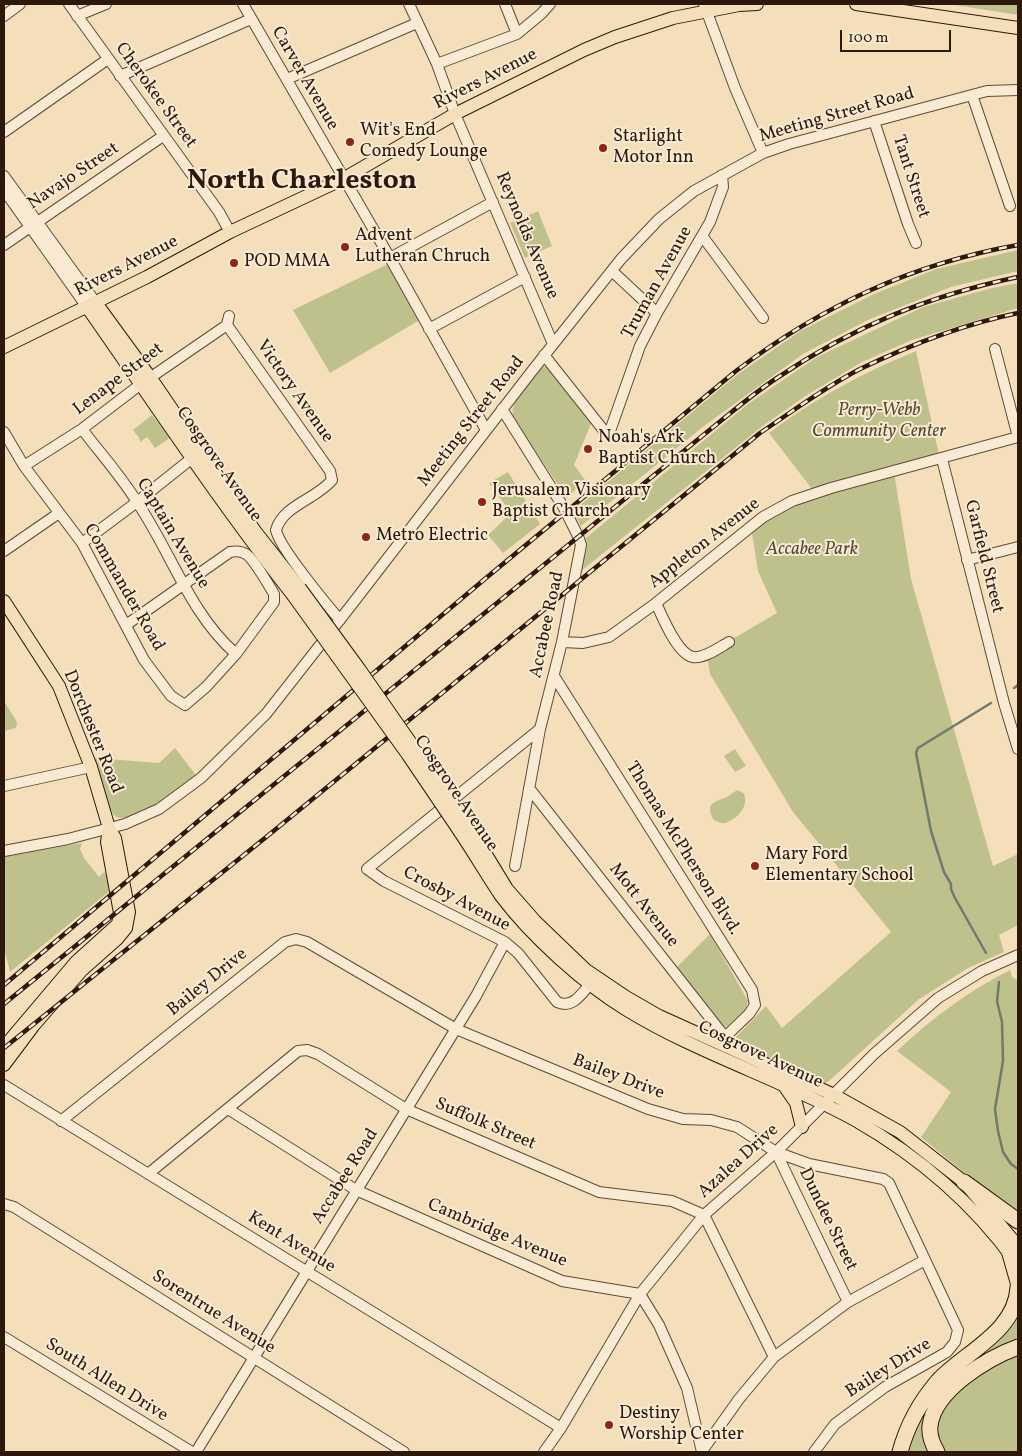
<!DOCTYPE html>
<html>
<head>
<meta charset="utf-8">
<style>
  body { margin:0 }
  #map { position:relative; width:1022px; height:1456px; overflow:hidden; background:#f5dfbb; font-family:Vollkorn,serif }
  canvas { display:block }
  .frame { position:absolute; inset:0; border:5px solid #2c190b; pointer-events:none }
  .scale { position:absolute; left:840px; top:30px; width:111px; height:22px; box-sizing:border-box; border:2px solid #2c190b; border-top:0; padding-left:6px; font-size:15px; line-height:18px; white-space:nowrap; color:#2c190b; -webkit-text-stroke:4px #f8ead3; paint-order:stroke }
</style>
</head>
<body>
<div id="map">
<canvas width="1022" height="1456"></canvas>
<div class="frame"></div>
<div class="scale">100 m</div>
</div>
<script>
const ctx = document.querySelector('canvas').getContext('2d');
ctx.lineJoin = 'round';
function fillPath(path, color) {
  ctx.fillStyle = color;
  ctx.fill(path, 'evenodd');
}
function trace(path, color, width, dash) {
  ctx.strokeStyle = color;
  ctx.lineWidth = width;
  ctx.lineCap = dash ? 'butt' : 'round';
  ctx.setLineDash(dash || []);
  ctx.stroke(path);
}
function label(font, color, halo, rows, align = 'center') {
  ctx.font = font + ' Vollkorn,serif';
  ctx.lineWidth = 4;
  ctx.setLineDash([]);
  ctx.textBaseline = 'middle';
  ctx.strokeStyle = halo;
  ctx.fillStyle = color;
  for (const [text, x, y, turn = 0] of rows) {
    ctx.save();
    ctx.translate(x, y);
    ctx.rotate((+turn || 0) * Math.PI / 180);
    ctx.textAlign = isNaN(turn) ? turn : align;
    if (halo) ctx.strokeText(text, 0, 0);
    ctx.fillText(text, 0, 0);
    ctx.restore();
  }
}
fillPath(new Path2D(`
  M949,4h69v11z
  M538,211l14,35 -27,12 -15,-35z
  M1018,250v21l-67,16 -83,33 -65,34 -99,72 -123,100 -8,-15 165,-137 64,-44 72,-36 62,-25z
  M392,262l31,56 -93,55 -37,-63z
  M1018,283v25l-106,32 -50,22 -55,33 -43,30 -183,146 6,-25 -1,-8 162,-134 69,-47 106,-50 69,-19z
  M916,351l24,108 -46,13 17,107 82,287 25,-12v71l-19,10 5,17 -36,16 -50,32 -89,81 -6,3 -83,-39 -3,-3 -1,-5 30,-31 16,22 109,-96 -98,-120 -83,-138 -3,-20 70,-41 -19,-42 -7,-44 64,-34 -46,-60c47,-35 93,-60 147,-82z
  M543,367h4l45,54 -18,44 11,15 -18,18 -53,-78c-7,-19 15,-37 25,-51z
  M152,415l18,23 -15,10 -8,-11 -7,5 -1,-4 -6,-8z
  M508,472l32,52 -37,29 -15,-18 23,-22 -22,-30z
  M4,701l13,21 -1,6 -12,3z
  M175,748l21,27c-13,11 -59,46 -75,43 -5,0 -9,-4 -11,-9l-16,-51 65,5z
  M735,749l11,17 -11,6 -11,-16z
  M737,790l7,3c5,13 -6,26 -19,30 -5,1 -8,-2 -12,-4 -8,-17 2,-17 14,-22 3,-2 7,-5 10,-7z
  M82,843l-2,6 4,9 15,19 5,-5c5,5 6,11 7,18l-101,82 -6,-25v-90z
  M710,934l38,67 -2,8 -20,18 -5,-2 -46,-56z
  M1010,970l2,7 6,3v238l-97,-81 30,-45 -54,-41c34,-32 71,-60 113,-81z
  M1018,1313v33l-71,43 -18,63h-25l21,-46z
  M1018,1353v99h-78l-3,-9v-21l10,-17 24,-27z`), '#bfc18d');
trace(new Path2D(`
  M1014,688l4,-3
  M986,953l-31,-55 -4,-9v-5l-7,-12 -13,-41 -15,-78 2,-5 73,-45
  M999,982l-2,19 5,21 1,39 -8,48 3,22 5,21 8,12 7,5`), '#707b70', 2.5);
const minor = new Path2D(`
  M69,4l150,208 11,20
  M243,4l147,254 96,172
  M409,4l28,60 18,50 98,230
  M505,4l12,30
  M704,4l31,84 28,65
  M4,16l16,-12
  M77,16l29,-12
  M437,64l80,-30 24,-20 9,-10
  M120,76l131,-57
  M287,79l130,-56
  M972,95l38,111
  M874,121l34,103 8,19
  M4,132l104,-73
  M4,176l92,127
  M4,190l83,117
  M703,237l60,81
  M4,245l159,-109
  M390,258l103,-56
  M612,271l45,42
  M227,325l103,146 2,9c-15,19 -49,25 -56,50 3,17 50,74 64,90
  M429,329l96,-52
  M995,349l23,88
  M544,355l61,77 5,-1 30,-85 17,-33 53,-91 13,-35 -1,-12
  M502,409l62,99 14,28 3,9 -19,97 -22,87 -25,137
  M82,429c18,24 39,47 55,73 34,50 53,112 99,152
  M4,432l20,34 58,77 62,117 27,36 14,9 21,-18 30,-33 38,-52v-8c-6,-10 -20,-35 -28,-40 -5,-3 -11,-3 -16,-2l-104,73
  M942,459l62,244 14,46
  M24,466l58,-37 59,-45 86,-59 2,-9
  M82,543l55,-41 54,-43
  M4,551l55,-38
  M967,560l51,-13
  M656,603c6,13 21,51 37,54 11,2 27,-10 36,-15
  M562,642l21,1 26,-6 47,-34 107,-86 29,-16 39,-13 187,-51
  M554,676l198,314 3,15 -6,9 -24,23
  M540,729l-173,140 17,12 121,61 13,11 39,49c15,7 24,-7 33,-18
  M4,786l87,-19
  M529,788l196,249v6
  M4,851l64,-12 57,-15 34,-15 42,-31 65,-64 87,-111 179,-232 89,-112 38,-40 35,-28 69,-38 26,-9 198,-53 31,-1
  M4,1085l557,343
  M228,1109l128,81 206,91 78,13 19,31 28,63 15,64
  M61,1121l224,-179 11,-3 11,3 149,87 192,80 35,10 28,1 26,7 39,25 33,12 74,15 6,4 69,147 -3,12 -8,10 -62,35 -50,37 -21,28
  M776,1152l72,150
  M148,1174l150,-123 9,-1 11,4 88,55 193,83 73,9 32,14 70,142
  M4,1204l10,3 390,245
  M4,1337l188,115
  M702,1451l37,-52 35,-42 74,-55 77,-42
  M196,1452l280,-456 29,-54
  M544,1452l17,-24 79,-134 64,-79 72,-63 98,-98 64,-56 44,-27 36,-16`);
const major = new Path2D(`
  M856,4l162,24
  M96,303l54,74 105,154 45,57
  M87,307c68,97 132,194 205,287
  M4,347l143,-70 83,-45 113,-53 112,-65 129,-64 31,-13 58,-19 66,-13 18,-1
  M4,601l55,85 32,81 18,61 6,10 14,74 -3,16 -9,11 -35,31 -48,55 -30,40
  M468,825l39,64 28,32 51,49 40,27 33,19 175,79 66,37 64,50 54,64
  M460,832c14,21 27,43 41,64 30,40 83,88 126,114 72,44 154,69 228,110 63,36 118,83 160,141
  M4,1047l72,-85 42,-38 2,-11 -13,-71 2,-14
  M785,1087l11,16 6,24`);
const highway = new Path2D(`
  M964,1182l54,39
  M1010,1254l8,28
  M900,1452c7,-26 20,-50 38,-71 27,-29 78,-49 80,-94
  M937,1452c-4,-7 -8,-17 -7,-26 4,-36 58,-68 88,-79`);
trace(minor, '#5e4a37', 12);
trace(major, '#2c190b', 14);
trace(highway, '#2c190b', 17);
trace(minor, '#f8ead3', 10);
trace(major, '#f5dfbb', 12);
trace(highway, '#f5dfbb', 15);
const rail = new Path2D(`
  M4,985l482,-407 250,-207c86,-65 175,-107 282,-126
  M4,1004l724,-589c16,-13 32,-26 49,-37 77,-52 151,-82 241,-101
  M4,1048l261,-210 495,-405c33,-22 65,-46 100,-64 50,-24 104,-45 158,-56`);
trace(rail, '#2c190b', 4.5);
trace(rail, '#f8ead3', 2.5, [8]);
const majorBridge = new Path2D(`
  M300,588l60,82 108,155
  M292,594l116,161 52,77`);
trace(majorBridge, '#2c190b', 14, []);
trace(majorBridge, '#f5dfbb', 12);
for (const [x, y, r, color] of [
  [350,142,5,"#8f2418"],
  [603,148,5,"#8f2418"],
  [345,247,5,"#8f2418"],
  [234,263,5,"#8f2418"],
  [588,449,5,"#8f2418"],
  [482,502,5,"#8f2418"],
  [366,537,5,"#8f2418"],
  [755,866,5,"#8f2418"],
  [609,1425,5,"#8f2418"]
]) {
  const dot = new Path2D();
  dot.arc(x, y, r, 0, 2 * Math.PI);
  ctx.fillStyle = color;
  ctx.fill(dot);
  trace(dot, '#f8ead3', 2);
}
label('18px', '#2c190b', '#f8ead3', [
  ["Carver Avenue",304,79,60],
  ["Rivers Avenue",486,80,-27],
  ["Cherokee Street",155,96,54],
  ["Meeting Street Road",837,116,-16],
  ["Navajo Street",74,177,-34],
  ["Tant Street",910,177,72],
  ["Reynolds Avenue",526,236,67],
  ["Rivers Avenue",127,267,-27],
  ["Truman Avenue",658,283,-61],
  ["Lenape Street",119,380,-37],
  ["Victory Avenue",294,392,55],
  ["Meeting Street Road",472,422,-52],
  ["Cosgrove Avenue",218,465,55],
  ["Captain Avenue",172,534,59],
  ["Appleton Avenue",705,544,-38],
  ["Garfield Street",983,557,76],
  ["Commander Road",123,588,60],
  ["Accabee Road",548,625,-78],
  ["Dorchester Road",92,732,68],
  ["Cosgrove Avenue",455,794,56],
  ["Thomas McPherson Blvd.",682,849,58],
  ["Crosby Avenue",456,900,28],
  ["Mott Avenue",643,906,52],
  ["Bailey Drive",208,983,-39],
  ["Cosgrove Avenue",760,1056,25],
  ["Bailey Drive",618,1078,21],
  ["Suffolk Street",485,1125,23],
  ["Azalea Drive",739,1162,-42],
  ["Accabee Road",346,1177,-58],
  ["Dundee Street",827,1220,64],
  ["Cambridge Avenue",497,1234,23],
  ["Kent Avenue",291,1243,32],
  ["Sorentrue Avenue",213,1313,32],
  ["Bailey Drive",889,1369,-32],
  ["South Allen Drive",106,1381,32]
]);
label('18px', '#2c190b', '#f8ead3', [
  ["Wit's End",360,132],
  ["Comedy Lounge",360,153],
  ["Starlight",613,138],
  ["Motor Inn",613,159],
  ["Advent",355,237],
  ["Lutheran Chruch",355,258],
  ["POD MMA",244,263],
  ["Noah's Ark",598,439],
  ["Baptist Church",598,460],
  ["Jerusalem Visionary",492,492],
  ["Baptist Church",492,513],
  ["Metro Electric",376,537],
  ["Mary Ford",765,856],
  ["Elementary School",765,877],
  ["Destiny",619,1415],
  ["Worship Center",619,1436]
], 'left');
label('italic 18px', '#584b32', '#f8ead3', [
  ["Perry-Webb",879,412],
  ["Community Center",879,433],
  ["Accabee Park",812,551]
]);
label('bold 28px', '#2c190b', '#f8ead3', [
  ["North Charleston",302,183]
]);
</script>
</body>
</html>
